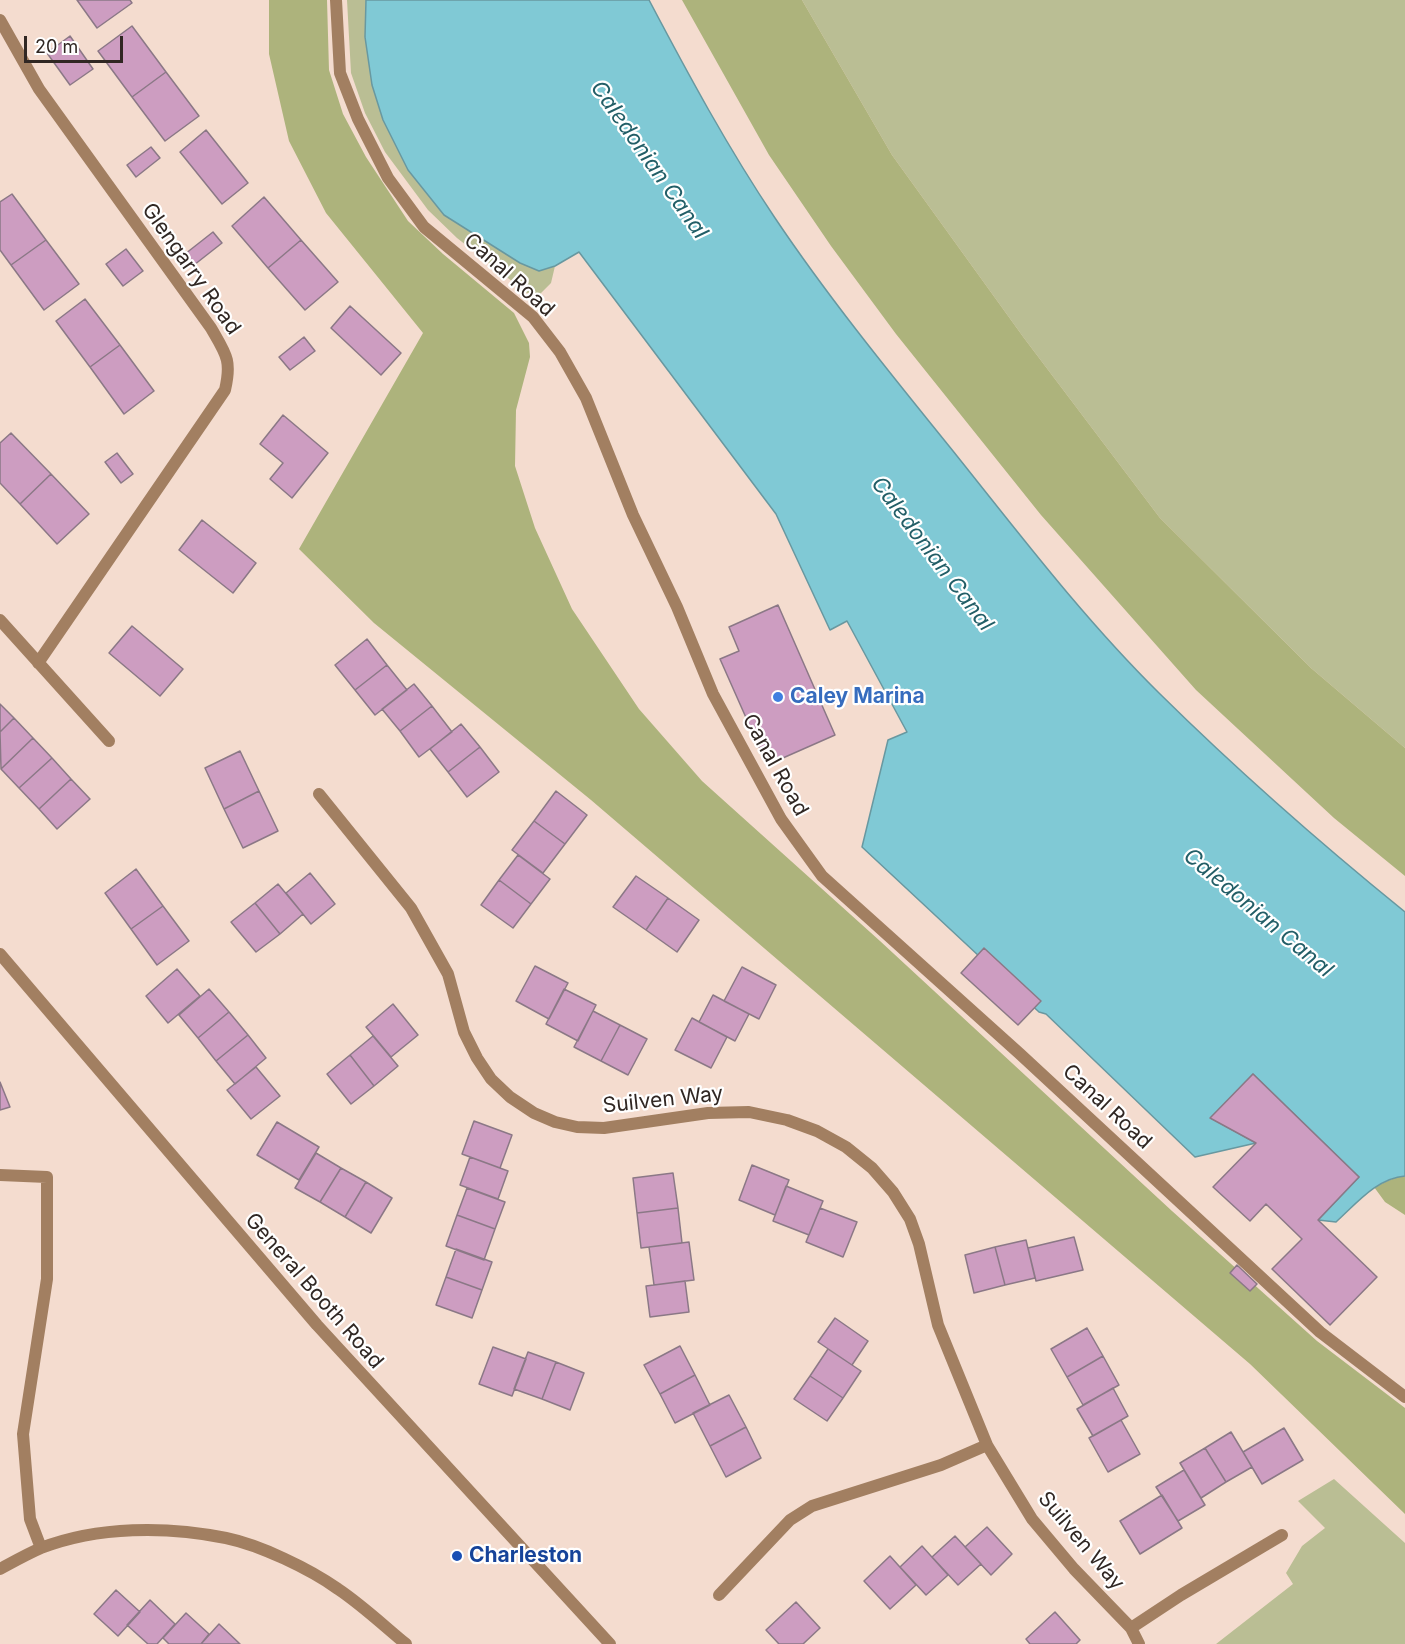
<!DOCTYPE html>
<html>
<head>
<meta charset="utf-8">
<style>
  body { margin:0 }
  #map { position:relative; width:1405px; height:1644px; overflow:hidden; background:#f4dccf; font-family:Inter,sans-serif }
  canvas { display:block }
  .scale { position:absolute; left:24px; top:36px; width:99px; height:27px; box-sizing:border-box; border:3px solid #302723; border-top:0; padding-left:8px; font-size:18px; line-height:21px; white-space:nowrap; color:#302723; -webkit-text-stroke:4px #fff; paint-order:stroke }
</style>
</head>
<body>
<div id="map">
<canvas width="1405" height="1644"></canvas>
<div class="scale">20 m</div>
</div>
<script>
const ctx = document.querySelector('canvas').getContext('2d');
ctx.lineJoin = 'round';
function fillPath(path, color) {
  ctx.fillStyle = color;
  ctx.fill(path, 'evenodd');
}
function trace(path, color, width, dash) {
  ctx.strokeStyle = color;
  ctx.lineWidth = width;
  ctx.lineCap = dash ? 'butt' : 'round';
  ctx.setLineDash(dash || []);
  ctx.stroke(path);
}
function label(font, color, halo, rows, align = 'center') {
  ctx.font = font + ' Inter,sans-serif';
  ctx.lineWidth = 4.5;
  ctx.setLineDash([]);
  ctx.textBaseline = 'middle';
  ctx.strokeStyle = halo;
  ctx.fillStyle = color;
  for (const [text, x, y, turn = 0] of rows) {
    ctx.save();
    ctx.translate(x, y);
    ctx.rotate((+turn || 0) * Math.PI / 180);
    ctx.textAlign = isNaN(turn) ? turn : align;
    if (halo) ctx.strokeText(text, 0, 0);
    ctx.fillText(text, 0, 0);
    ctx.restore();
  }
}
fillPath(new Path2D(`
  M347,0h19l-1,37 43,133 36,45 76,48 19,8 16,-5 -4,17 -12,12 -12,-2 -70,-55 -29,-28 -43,-58 -20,-39 -14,-40z
  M802,0h603v748l-94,-80 -151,-150 -136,-180 -132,-183z
  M1334,1479l71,64v101h-189l77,-60 -7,-11 16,-27 23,-18 -27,-27z`), '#babe94');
fillPath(new Path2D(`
  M269,0h58l2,70 14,44 23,43 42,64 35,33 71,59 15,30 1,14 -14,53 -1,56 20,62 37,81 67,100 63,72 178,160 292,270 145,130 88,67v106l-155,-150 -659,-564 -217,-177 -75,-74 124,-216 -97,-120 -37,-72 -20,-87z
  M682,0h120l90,155 132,183 136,180 151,150 94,80v128l-71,-58 -138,-128 -155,-175 -145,-181 -65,-88 -62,-91z
  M1399,1176h6v39l-20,-13 -11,-15z`), '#adb37c');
const water = new Path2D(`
  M366,0h283c39,74 79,148 126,218 55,82 119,160 182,238 64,80 128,164 202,237 78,77 161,150 246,219v264c-28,2 -49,28 -69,46l-18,-2 41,-43 -106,-103 -42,44 45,25 -61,14 -149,-143 -7,-2 -177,-165 26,-107 19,-8 -60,-111 -17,9 -54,-116 -197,-262 -24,14 -16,5 -19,-8 -76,-48 -36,-45 -25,-50 -11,-35 -7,-48z`);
fillPath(water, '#80c9d5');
trace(water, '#6898a0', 1.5);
const building = new Path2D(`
  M77,0h53l2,3 -35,25z
  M132,26l34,46 -34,25 -34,-46z
  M70,36l23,33 -23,16 -23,-32z
  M166,72l33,44 -34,25 -33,-44z
  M206,130l42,53 -26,21 -42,-52z
  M151,147l9,11 -24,19 -9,-12z
  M12,194l34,46 -35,25 -11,-15v-48z
  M264,197l37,43 -33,28 -36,-42z
  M213,232l9,11 -28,22 -9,-11z
  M46,240l33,44 -35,26 -33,-45z
  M301,240l37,42 -33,28 -37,-42z
  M126,249l17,22 -20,15 -17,-22z
  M85,299l35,46 -30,22 -34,-46z
  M350,306l51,47 -20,22 -50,-47z
  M304,337l11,14 -25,19 -11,-13z
  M120,345l34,46 -30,23 -34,-47z
  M283,415l45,38 -36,45 -22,-19 13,-16 -23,-19z
  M11,433l40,41 -31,30 -20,-21v-40z
  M117,453l16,21 -12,9 -16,-21z
  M51,474l38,40 -32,30 -37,-40z
  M202,520l54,43 -23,30 -54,-43z
  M778,605l57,130 -68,30 -47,-106 19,-8 -10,-24z
  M132,626l51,43 -23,27 -51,-43z
  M367,639l20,26 -32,25 -20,-25z
  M387,665l20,25 -32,25 -20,-25z
  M414,684l18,22 -32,25 -18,-22z
  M0,704l14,14 -14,14z
  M432,706l20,26 -33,25 -19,-26z
  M14,718l19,20 -32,31 -1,-37z
  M461,724l19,23 -32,25 -18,-23z
  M33,738l19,20 -33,30 -18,-19z
  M480,747l19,25 -32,25 -19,-25z
  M240,751l19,40 -35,18 -19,-41z
  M52,758l19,21 -32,30 -20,-21z
  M71,779l19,20 -33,30 -18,-20z
  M259,791l19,40 -35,17 -19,-39z
  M556,791l31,24 -22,29 -31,-23z
  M534,821l31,23 -22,29 -31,-23z
  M518,855l32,24 -19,25 -32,-24z
  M136,869l27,37 -32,23 -26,-36z
  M310,873l25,31 -24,20 -25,-31z
  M636,876l32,22 -22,32 -33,-23z
  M499,880l32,24 -18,24 -32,-23z
  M278,884l25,30 -23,20 -25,-31z
  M668,898l31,22 -22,32 -31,-22z
  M255,903l25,31 -24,18 -25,-30z
  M163,906l26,35 -32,24 -26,-36z
  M984,948l57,53 -23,24 -57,-52z
  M535,966l33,17 -19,36 -33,-18z
  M742,967l34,18 -17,34 -35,-18z
  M177,969l23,27 -32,27 -22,-27z
  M209,989l20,23 -31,26 -19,-23z
  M564,989l32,16 -18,36 -32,-17z
  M713,995l36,19 -14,27 -36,-19z
  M393,1004l25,31 -27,22 -25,-30z
  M593,1011l27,14 -19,36 -27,-14z
  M229,1012l19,23 -32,26 -18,-23z
  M692,1018l35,19 -16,31 -36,-18z
  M620,1025l27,14 -19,36 -27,-14z
  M248,1035l18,23 -31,26 -19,-23z
  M373,1036l25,30 -24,20 -24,-31z
  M350,1055l24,31 -23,18 -24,-30z
  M256,1067l24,29 -29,23 -24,-29z
  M1253,1074l106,103 -41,43 59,57 -47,48 -58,-56 30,-30 -36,-35 -16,17 -37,-34 43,-44 -46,-25z
  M0,1082l10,25 -10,3z
  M474,1121l38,14 -12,33 -38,-14z
  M277,1122l42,25 -20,33 -42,-25z
  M316,1153l25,15 -21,34 -25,-14z
  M470,1157l38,14 -10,28 -38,-14z
  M752,1165l37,15 -14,35 -36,-15z
  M341,1168l25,14 -21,35 -25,-15z
  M673,1173l5,35 -41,5 -4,-35z
  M366,1182l26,16 -21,35 -26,-16z
  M786,1186l37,15 -14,34 -36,-14z
  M467,1188l38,14 -10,27 -38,-14z
  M678,1208l4,35 -41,5 -4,-35z
  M820,1208l37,14 -14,35 -37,-15z
  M457,1215l38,14 -11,31 -38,-14z
  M1074,1237l9,33 -47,11 -8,-33z
  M1026,1240l9,38 -30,7 -10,-38z
  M689,1242l5,38 -40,5 -5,-38z
  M995,1247l10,38 -31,8 -9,-38z
  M456,1249l36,13 -10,28 -36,-13z
  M1237,1265l20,19 -7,7 -20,-18z
  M446,1277l36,13 -10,28 -36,-13z
  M685,1281l4,31 -39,5 -4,-31z
  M835,1318l33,23 -16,24 -34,-23z
  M1087,1328l16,28 -36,21 -16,-28z
  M680,1346l15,29 -35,19 -16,-29z
  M493,1347l33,12 -14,37 -33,-12z
  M828,1349l33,22 -18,27 -33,-22z
  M528,1352l28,10 -14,37 -28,-10z
  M1103,1356l16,29 -36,20 -16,-28z
  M556,1362l28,11 -14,37 -28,-11z
  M695,1375l15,30 -35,18 -15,-29z
  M810,1376l33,22 -16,23 -33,-22z
  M1113,1388l15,28 -35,20 -16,-27z
  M729,1395l17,32 -36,19 -17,-33z
  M1121,1420l19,34 -32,18 -19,-34z
  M746,1427l15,31 -35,19 -16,-31z
  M1284,1428l19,32 -41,24 -19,-32z
  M1231,1432l21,35 -26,15 -21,-34z
  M1205,1448l21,34 -25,16 -21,-35z
  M1184,1470l21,35 -27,16 -22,-34z
  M1162,1495l20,33 -42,26 -20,-33z
  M987,1527l25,27 -21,21 -26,-28z
  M955,1536l26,28 -23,21 -26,-28z
  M922,1546l26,29 -22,20 -26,-28z
  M890,1556l26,29 -26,24 -26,-28z
  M116,1590l24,22 -22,24 -24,-22z
  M150,1600l25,24 -18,20h-9l-21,-19z
  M796,1602l24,26 -17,16h-24l-13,-14z
  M1055,1612l25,28 -4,4h-46l-4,-5z
  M186,1613l23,21 -8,10h-32l-6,-6z
  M219,1624l21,20h-39z`);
fillPath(building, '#cd9dc1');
trace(building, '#8b7886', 1.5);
trace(new Path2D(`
  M336,0l4,73 18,46 30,59 36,49 109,90 27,35 26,46 47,117 44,92 36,87 68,125 41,57 198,178 300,278 85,65`), '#a27f61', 12);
trace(new Path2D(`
  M0,20l39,69 172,239c15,26 21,32 14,62l-187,273
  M0,620l109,121
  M319,794l92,114 37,66 16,58 13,26 14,21 19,18 24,16 21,9 22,5 27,1 104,-15 41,-1 38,8 30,11 29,16 26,21 21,24 17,27 9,25 19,81 49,120 45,74 42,50 57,59 8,16
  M0,1175l47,2v102l-24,155 7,85 11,29
  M0,1569c13,-7 27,-15 41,-21 57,-22 126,-22 185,-10 34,7 84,31 112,51 24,16 46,37 68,55
  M719,1595l71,-75 22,-14 129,-41 46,-20
  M1131,1628l50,-33 101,-60`), '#a27f61', 12);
trace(new Path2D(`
  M0,954l317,371 293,319`), '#a27f61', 12);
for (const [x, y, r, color] of [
  [778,697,6,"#3f7fe0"],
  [457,1556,6,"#1a4fb4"]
]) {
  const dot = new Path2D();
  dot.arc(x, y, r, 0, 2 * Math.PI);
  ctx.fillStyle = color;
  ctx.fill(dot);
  trace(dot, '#fff', 2);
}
label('21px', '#302723', '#fff', [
  ["Glengarry Road",191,269,55],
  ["Canal Road",509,275,42],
  ["Canal Road",775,765,61],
  ["Suilven Way",663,1100,-6],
  ["Canal Road",1107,1107,43],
  ["General Booth Road",314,1291,49],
  ["Suilven Way",1081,1541,50]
]);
label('bold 21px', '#366cbe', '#fff', [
  ["Caley Marina",790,697]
], 'left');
label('bold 21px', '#164399', '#fff', [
  ["Charleston",469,1556]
], 'left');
label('italic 22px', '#225e67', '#fff', [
  ["Caledonian Canal",649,160,55],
  ["Caledonian Canal",932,554,53],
  ["Caledonian Canal",1258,913,40]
]);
</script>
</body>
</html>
